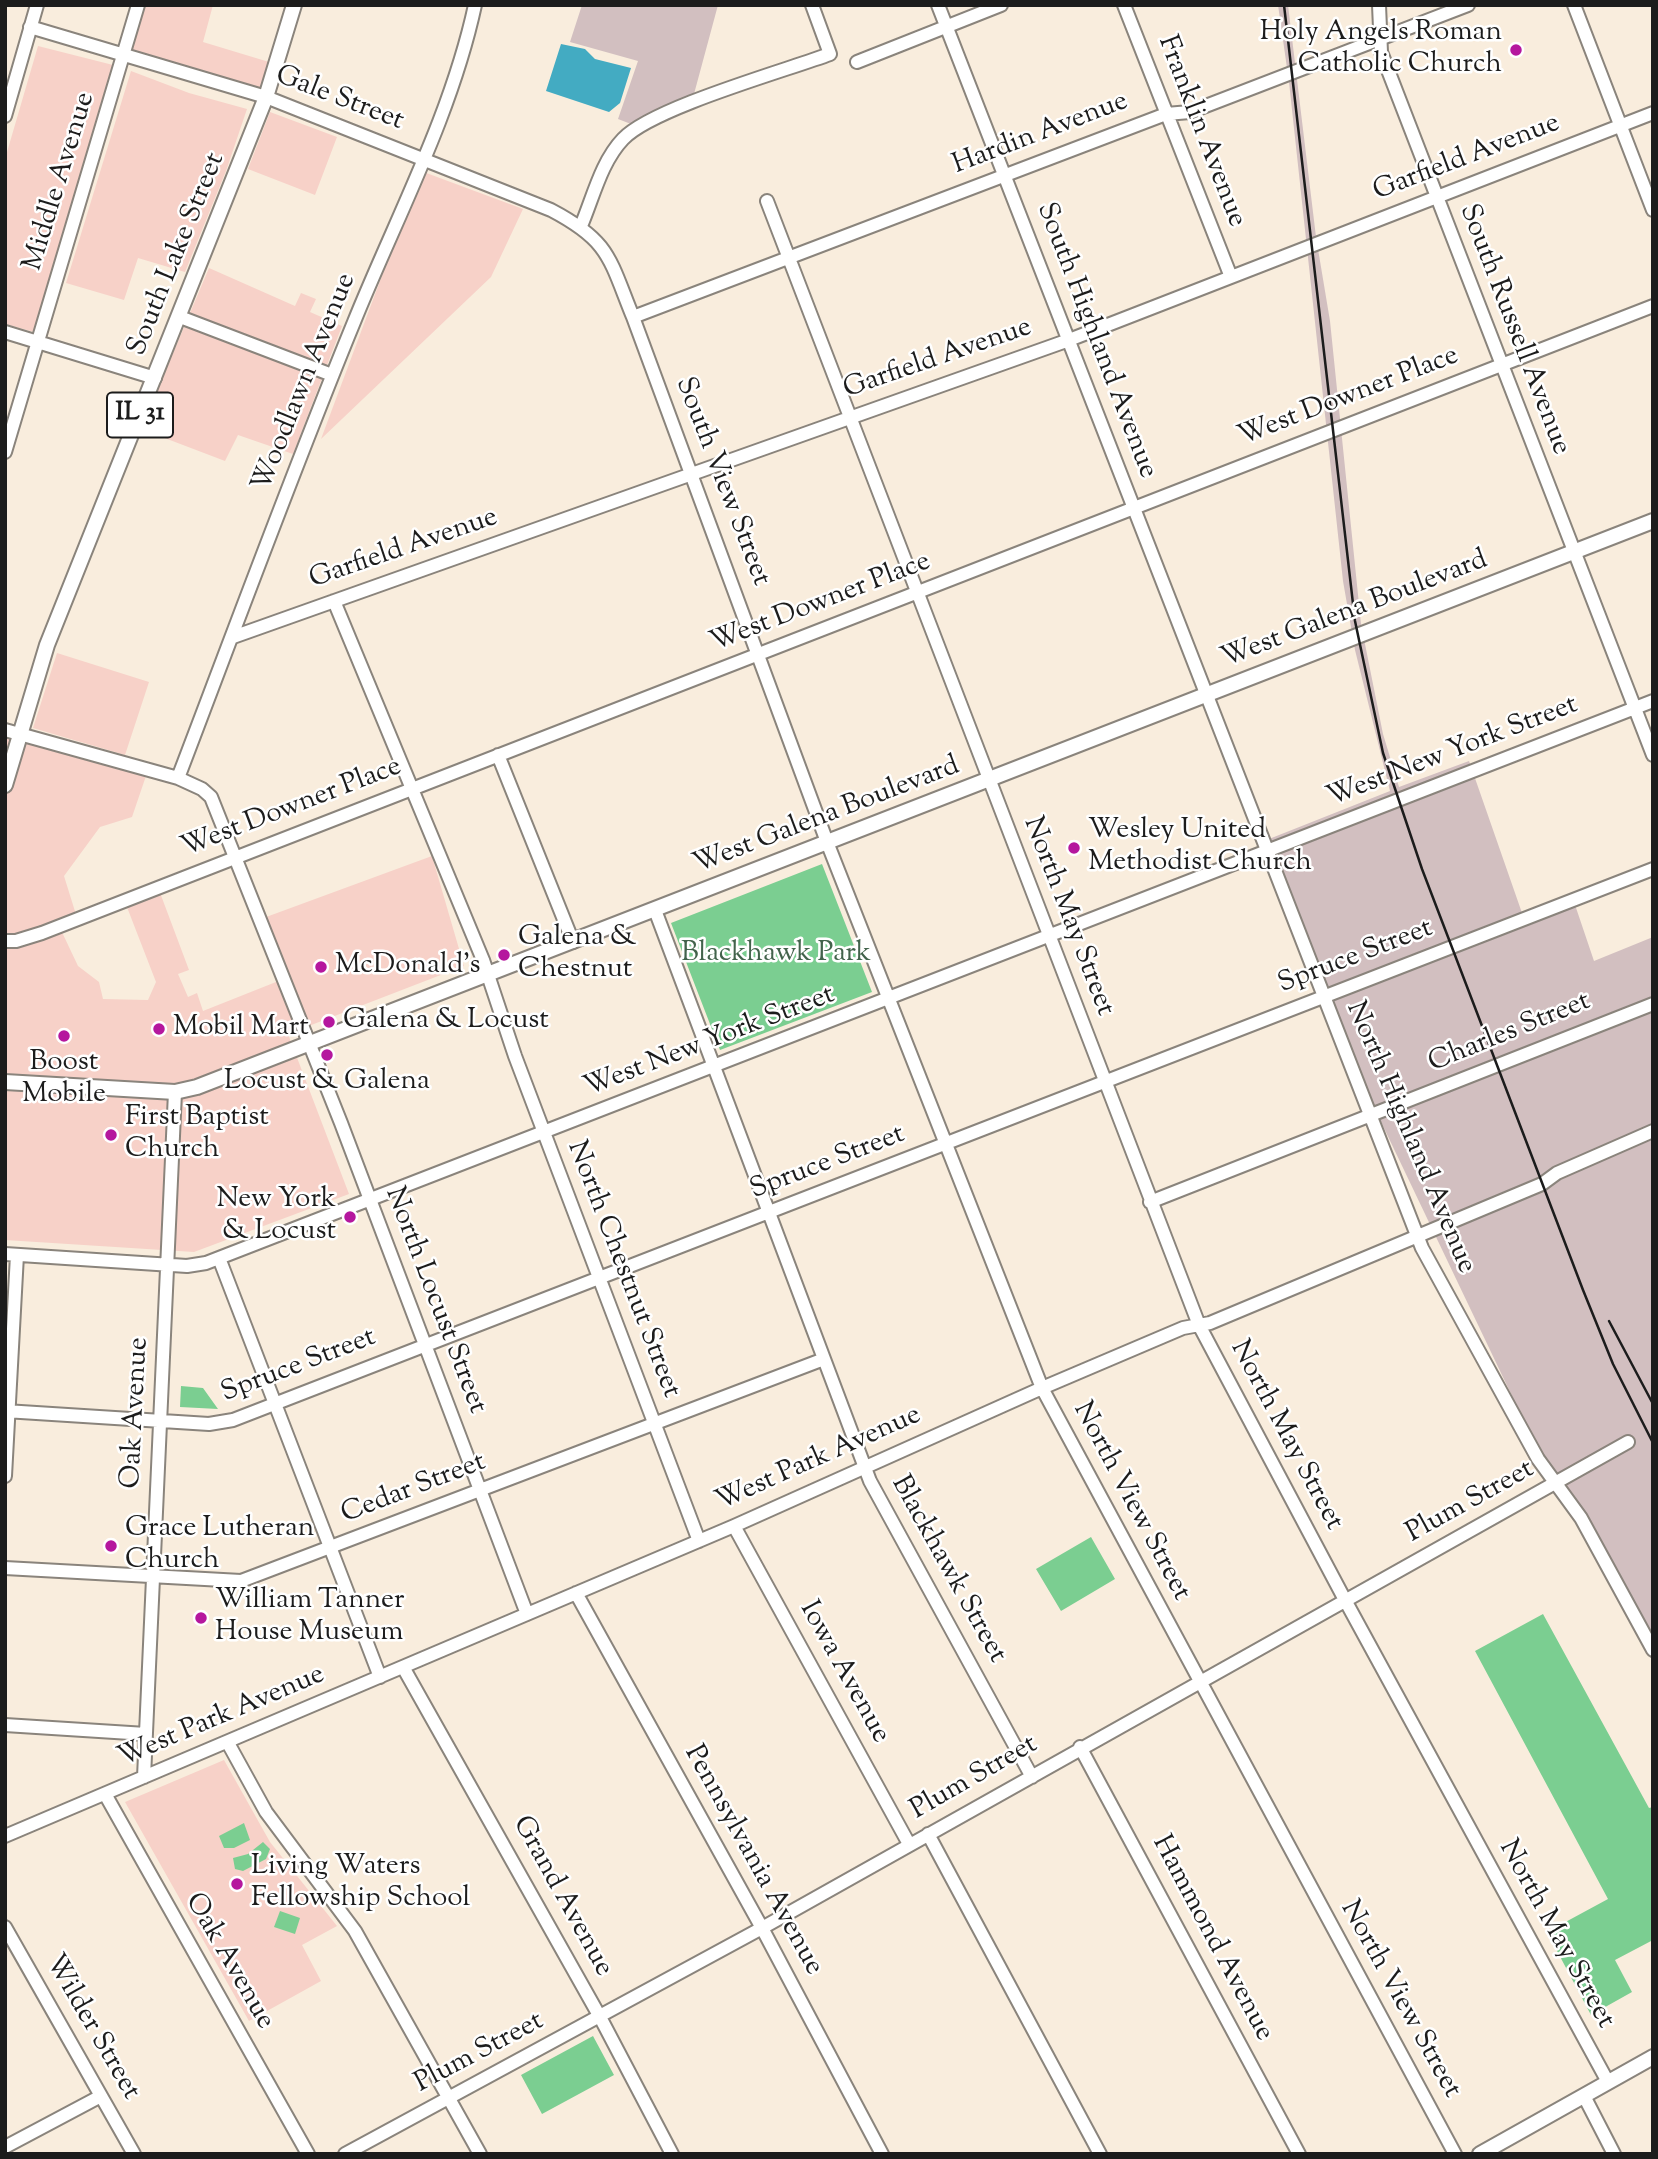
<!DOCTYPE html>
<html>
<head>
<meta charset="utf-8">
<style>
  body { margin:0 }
  #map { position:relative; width:1658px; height:2159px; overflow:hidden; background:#f9eddd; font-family:"Sorts Mill Goudy",serif }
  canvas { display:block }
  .frame { position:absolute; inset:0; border:7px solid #1c1c1c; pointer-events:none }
</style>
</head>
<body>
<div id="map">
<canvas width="1658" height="2159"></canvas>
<div class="frame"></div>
</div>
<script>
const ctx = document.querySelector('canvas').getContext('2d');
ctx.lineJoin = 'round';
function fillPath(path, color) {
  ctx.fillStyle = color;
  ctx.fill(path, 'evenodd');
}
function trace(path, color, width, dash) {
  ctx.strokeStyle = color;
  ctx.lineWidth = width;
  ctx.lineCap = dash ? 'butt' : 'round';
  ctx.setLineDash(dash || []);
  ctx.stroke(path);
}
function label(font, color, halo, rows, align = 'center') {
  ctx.font = font + ' "Sorts Mill Goudy",serif';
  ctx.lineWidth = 5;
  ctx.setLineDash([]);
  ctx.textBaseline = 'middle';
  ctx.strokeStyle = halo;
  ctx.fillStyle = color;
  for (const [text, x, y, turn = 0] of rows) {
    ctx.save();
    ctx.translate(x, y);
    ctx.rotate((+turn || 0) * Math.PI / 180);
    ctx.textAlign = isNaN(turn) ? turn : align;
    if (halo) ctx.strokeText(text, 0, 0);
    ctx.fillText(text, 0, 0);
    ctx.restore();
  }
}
fillPath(new Path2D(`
  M144,5h69l-10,37 66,20 -9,27 -130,-39z
  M38,46l75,19 -79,267 -29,-8v-165z
  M131,71l58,22 58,16 -21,62 -41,101 -47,-14 -14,42 -58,-17z
  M270,112l67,25 -22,58 -67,-26z
  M421,171l102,38 -32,68 -170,162z
  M209,268l86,38 6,-13 15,6 -6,13 32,14 -49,128 -55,-19 -13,26 -84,-32z
  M57,653l92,29 -24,73 -92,-27z
  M5,731l142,42 -15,44 -32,10 -36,49 14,45 -18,7 18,38 21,16 4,17 45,1 8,-18 -31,-80 34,-12 30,80 -11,4 10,23 9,-4 6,18 78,-31 -23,-60 174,-64 32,110 -176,68 61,160 -155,58 -189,-12z
  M224,1760l46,82 67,84 -35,19 19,36 -72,40 -124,-219z`), '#f7d1c8');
fillPath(new Path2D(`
  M582,5h136l-24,89 -63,30 -13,-5 20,-58 -68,-19z
  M1278,5h10l28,232 14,84 31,303 22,110 16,53 70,-26 53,152 49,-20 23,68 59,-24v716l-109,-190 -172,-360 -103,-264 121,-48 -35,-141 -12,-69 -54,-499z`), '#d2bfc0');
fillPath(new Path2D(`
  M822,864l50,128 -152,58 -49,-127z
  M181,1386l22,2 15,21 -38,-2z
  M1091,1537l24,42 -54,32 -25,-42z
  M1543,1614l106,194 4,-1v133l-38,20 17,32 -41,23 -44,-83 61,-33 -133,-248z
  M244,1823l6,17 -16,8h-10l-5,-12z
  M263,1842l7,7 -4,10 -23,12 -8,-2 -2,-11 15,-4z
  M280,1911l20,7 -5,16 -21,-7z
  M593,2036l21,39 -72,39 -21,-39z`), '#7bce91');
fillPath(new Path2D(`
  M561,44l24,5 10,10 36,9 -11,35 -11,9 -63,-21z`), '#43abc2');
const minor = new Path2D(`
  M938,5l484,1243 116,211 43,59 72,132
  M1124,5l107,272
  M1379,5l2,47 272,703
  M1574,5l79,205
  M30,27l236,70 285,113c59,31 58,48 82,107l194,525 215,546 413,766
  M857,62l144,-57
  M5,116l32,-111
  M767,201l432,1124 146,275 263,482
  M581,226c12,-28 20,-64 42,-87 29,-31 161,-68 207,-85l-18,-49
  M180,317l152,58
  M633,317l533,-203 24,-2 278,-107
  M5,332l150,46
  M5,452l133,-447
  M334,601l149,359 32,96 184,485
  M233,637l836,-297 584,-227
  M5,730l173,48 24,11 9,8 130,326 186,491
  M498,755l75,187
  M178,778c58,-152 114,-305 176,-456 42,-104 97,-206 121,-317
  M655,910l215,571 162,296
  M5,941h11l26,-8 1611,-627
  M1150,1202l503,-198
  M5,1254l182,12 19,-3 1447,-562
  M219,1258l161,419
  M5,1411l204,13 24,-4 1420,-551
  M5,1476l12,-221
  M734,1526l175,318
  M5,1568l236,13 583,-222
  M576,1593l186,335 120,226
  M403,1667l197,350 72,137
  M5,1725l141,9
  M228,1743l38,69 89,119 125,223
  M1080,1747l219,407
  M144,1777l31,-685
  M105,1794l203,360
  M928,1834l172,320
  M5,1836l729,-310 308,-138 141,-60 27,-5 332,-139 15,-11 96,-42
  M5,1927l129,227
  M1584,2096l30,58
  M5,2147l96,-51
  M345,2154l417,-226 866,-486`);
const major = new Path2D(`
  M5,785l42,-140 219,-548 28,-92
  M5,1082l170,10 22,-5 1456,-566
  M1480,2154l173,-97`);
trace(minor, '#8a847c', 16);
trace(major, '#8a847c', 18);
trace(minor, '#fff', 12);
trace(major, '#fff', 14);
trace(new Path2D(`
  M1284,5l71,616 28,132 39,116 161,421 30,74 40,79
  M1609,1321l44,83`), '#1c1c1c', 2.5);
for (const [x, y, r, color] of [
  [1516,50,7,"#b5179e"],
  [1074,848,7,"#b5179e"],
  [504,955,7,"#b5179e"],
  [321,967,7,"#b5179e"],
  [329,1022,7,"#b5179e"],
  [159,1029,7,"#b5179e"],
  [64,1036,7,"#b5179e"],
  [327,1055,7,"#b5179e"],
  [111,1135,7,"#b5179e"],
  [350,1217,7,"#b5179e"],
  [111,1546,7,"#b5179e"],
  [201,1618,7,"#b5179e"],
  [237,1884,7,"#b5179e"]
]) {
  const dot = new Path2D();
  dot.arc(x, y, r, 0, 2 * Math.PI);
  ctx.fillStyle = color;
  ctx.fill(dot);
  trace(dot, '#fff', 2.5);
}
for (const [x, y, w] of [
  [140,415,66]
]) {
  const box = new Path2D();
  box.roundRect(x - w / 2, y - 22.5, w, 45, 5);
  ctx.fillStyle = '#fff';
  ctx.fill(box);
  trace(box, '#1c1c1c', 2);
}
label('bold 26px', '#1c1c1c', null, [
  ["IL 31",140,415]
]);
label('28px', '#1c1c1c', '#fff', [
  ["Holy Angels Roman",1502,34,"right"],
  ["Catholic Church",1502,66,"right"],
  ["Wesley United",1088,832],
  ["Methodist Church",1088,864],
  ["Galena &",518,939],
  ["Chestnut",518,971],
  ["McDonald's",335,967],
  ["Galena & Locust",343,1022],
  ["Mobil Mart",173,1029],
  ["Boost",64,1064,"center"],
  ["Mobile",64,1096,"center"],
  ["Locust & Galena",327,1083,"center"],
  ["First Baptist",125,1119],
  ["Church",125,1151],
  ["New York",336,1201,"right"],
  ["& Locust",336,1233,"right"],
  ["Grace Lutheran",125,1530],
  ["Church",125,1562],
  ["William Tanner",215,1602],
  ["House Museum",215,1634],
  ["Living Waters",251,1868],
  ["Fellowship School",251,1900]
], 'left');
label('28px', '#1c1c1c', '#fff', [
  ["Gale Street",339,100,21],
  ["Franklin Avenue",1200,132,69],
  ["Hardin Avenue",1041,135,-21],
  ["Garfield Avenue",1467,159,-21],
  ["Middle Avenue",61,182,-73],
  ["South Lake Street",178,255,-68],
  ["South Russell Avenue",1513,330,69],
  ["South Highland Avenue",1095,341,69],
  ["Garfield Avenue",938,360,-19],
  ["Woodlawn Avenue",306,383,-68],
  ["West Downer Place",1349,398,-21],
  ["South View Street",721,482,69],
  ["Garfield Avenue",404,550,-19],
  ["West Downer Place",821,604,-21],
  ["West Galena Boulevard",1355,611,-21],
  ["West New York Street",1453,753,-21],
  ["West Downer Place",292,809,-21],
  ["West Galena Boulevard",827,817,-21],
  ["North May Street",1067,917,69],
  ["Spruce Street",1356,958,-21],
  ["Charles Street",1510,1034,-22],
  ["West New York Street",710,1043,-21],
  ["North Highland Avenue",1409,1138,67],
  ["Spruce Street",828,1164,-21],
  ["North Chestnut Street",622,1270,69],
  ["North Locust Street",434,1301,69],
  ["Spruce Street",299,1367,-21],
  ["Oak Avenue",137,1413,-87],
  ["North May Street",1285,1436,62],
  ["West Park Avenue",819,1460,-24],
  ["Cedar Street",414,1490,-21],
  ["North View Street",1130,1502,62],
  ["Plum Street",1471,1503,-29],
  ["Blackhawk Street",947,1570,61],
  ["Iowa Avenue",843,1673,61],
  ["West Park Avenue",222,1718,-23],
  ["Plum Street",975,1779,-30],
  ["Pennsylvania Avenue",752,1861,61],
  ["Grand Avenue",561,1897,61],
  ["North May Street",1555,1935,61],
  ["Hammond Avenue",1211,1939,62],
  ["Oak Avenue",228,1962,60],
  ["North View Street",1399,2000,61],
  ["Wilder Street",91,2028,60],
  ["Plum Street",480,2054,-28]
]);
label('28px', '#42634b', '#fff', [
  ["Blackhawk Park",776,955]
]);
</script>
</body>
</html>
